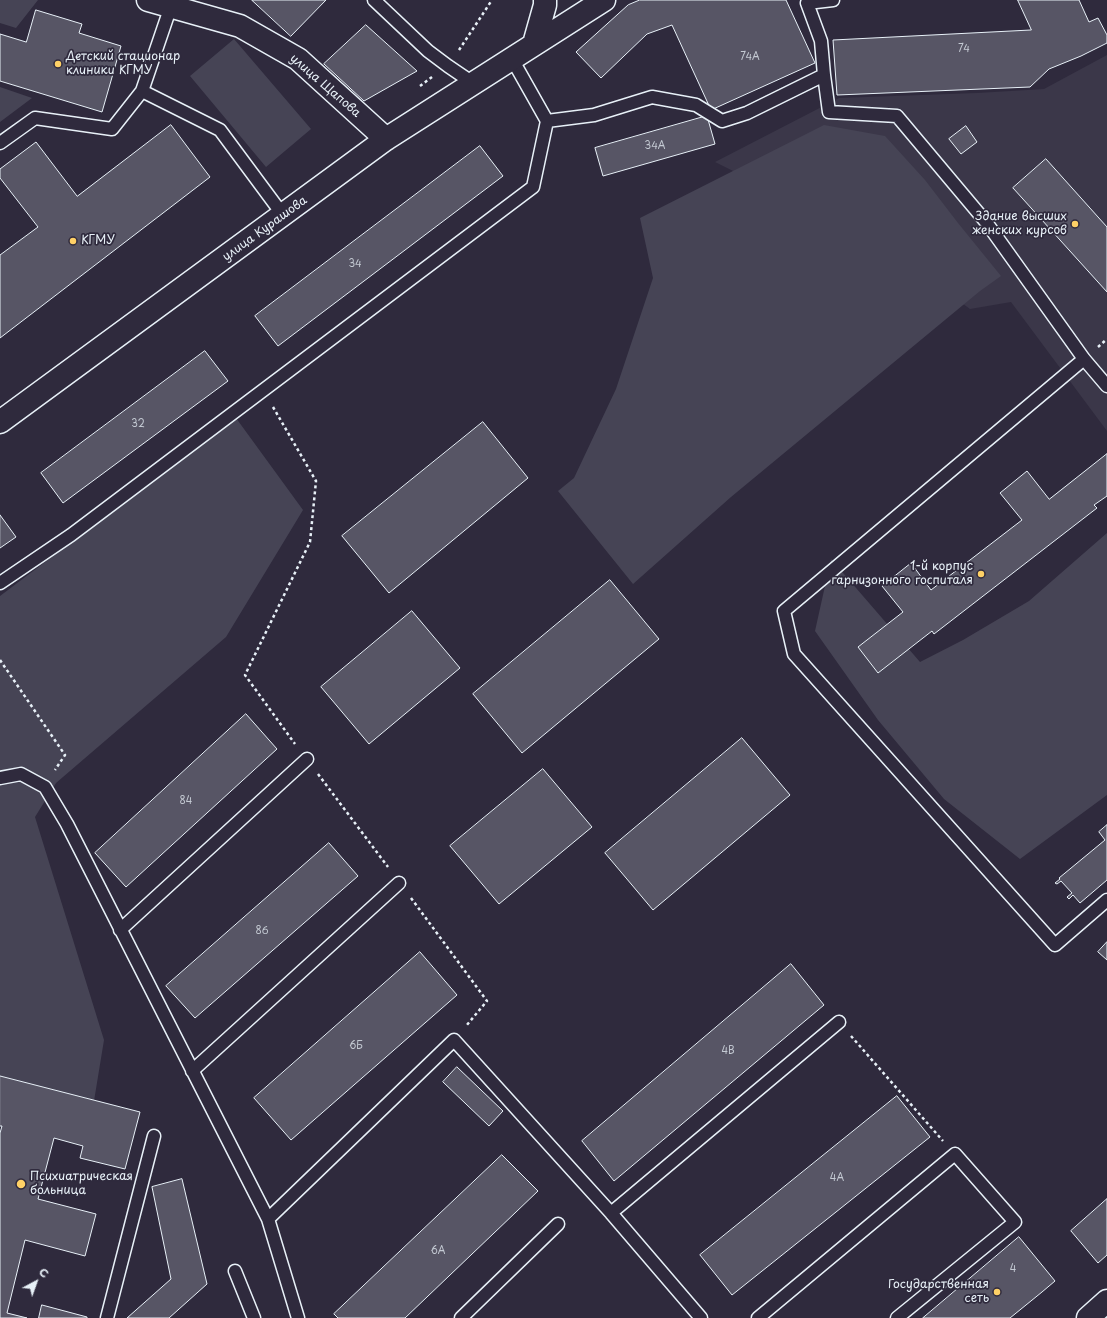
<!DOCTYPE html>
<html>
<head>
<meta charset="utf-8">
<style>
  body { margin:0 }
  #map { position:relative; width:1107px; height:1318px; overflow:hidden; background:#2f2a3d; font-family:"Playpen Sans",sans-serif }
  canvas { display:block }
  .north { position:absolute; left:16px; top:1262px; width:40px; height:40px; -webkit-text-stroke:3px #2f2a3d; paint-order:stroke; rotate:41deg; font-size:11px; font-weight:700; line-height:16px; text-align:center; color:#e8f1f8 }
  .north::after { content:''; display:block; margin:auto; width:14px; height:18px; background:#e8f1f8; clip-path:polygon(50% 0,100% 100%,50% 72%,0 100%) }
</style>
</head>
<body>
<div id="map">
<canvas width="1107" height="1318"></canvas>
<div class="north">С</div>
</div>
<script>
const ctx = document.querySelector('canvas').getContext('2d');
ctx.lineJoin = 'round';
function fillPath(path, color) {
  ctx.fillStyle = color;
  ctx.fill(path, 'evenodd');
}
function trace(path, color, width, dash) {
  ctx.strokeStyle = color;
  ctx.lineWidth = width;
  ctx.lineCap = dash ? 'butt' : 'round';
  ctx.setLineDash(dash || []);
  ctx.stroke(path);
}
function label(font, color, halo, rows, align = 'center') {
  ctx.font = font + ' "Playpen Sans",sans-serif';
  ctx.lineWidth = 3.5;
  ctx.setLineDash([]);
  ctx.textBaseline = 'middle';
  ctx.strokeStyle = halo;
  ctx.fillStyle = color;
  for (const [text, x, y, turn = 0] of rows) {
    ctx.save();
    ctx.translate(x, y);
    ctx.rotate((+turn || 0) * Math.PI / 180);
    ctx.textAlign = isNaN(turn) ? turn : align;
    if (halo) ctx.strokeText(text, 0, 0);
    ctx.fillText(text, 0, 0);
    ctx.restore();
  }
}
fillPath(new Path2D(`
  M1107,55v376l-96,-129 -41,7 -88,-64 -167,-83 124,-64 138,-5 67,-4z`), '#3b3749');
fillPath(new Path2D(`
  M0,0h38l-22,28 -16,-5z
  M234,39l77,90 -45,38 -76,-91z
  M0,87l32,11 -32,24z
  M824,125l61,11 40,44 33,43 43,53 -21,15 -249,206 -98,87 -75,-93 16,-13 42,-89 37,-111 -13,-60z
  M236,418l67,92 -77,127 -170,146 -21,34 69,223 -10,61 -94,-25v-480z
  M1107,533v262l-87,64 -76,-60 -66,-79 -63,-89 16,-72 89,103 43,-22 66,-39z`), '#464455');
const building = new Path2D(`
  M252,0h74l-35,36z
  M640,0h146l29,63 -104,47 -39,-85 -25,9 -46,44 -25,-26 52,-47z
  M1018,0h61l10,22 9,-4 9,17v8l-26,13 -32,13 -19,18 -193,8 -4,-55 198,-10z
  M36,10l46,14 -3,9 42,13 -19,66 -102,-31v-47l26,8z
  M366,25l51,46 -53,30 -40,-37z
  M707,116l8,28 -112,32 -8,-28z
  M171,125l39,52 -210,161v-83l38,-28 -38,-49v-9l36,-27 41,54z
  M966,126l11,16 -16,12 -12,-15z
  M480,146l23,30 -225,170 -23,-30z
  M1046,159l61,68v65l-94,-104z
  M205,351l23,30 -165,122 -22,-30z
  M483,422l45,56 -139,115 -47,-57z
  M1107,454v42l-13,9 3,3 -163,126 -2,-3 -54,42 -20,-26 45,-35 -21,-26 29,-23 20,27 91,-70 -22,-27 27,-22 22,28z
  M0,515l16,22 -16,11z
  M610,580l49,59 -137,114 -49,-59z
  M412,611l48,57 -91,76 -48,-57z
  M246,714l31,35 -151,138 -31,-34z
  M742,738l48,57 -137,115 -48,-57z
  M543,769l49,58 -93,77 -49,-58z
  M1107,825v55l-27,23 -7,-8 -4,4 -2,-2 5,-4 -11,-12 -4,3 -2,-1 5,-4 -1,-1 46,-38 -6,-8z
  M329,843l29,33 -163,142 -29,-32z
  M1107,942v18l-9,-8z
  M420,952l37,43 -166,145 -37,-42z
  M791,964l33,41 -210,176 -32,-40z
  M457,1067l46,44 -14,15 -46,-44z
  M0,1076l140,36 -15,57 -45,-11 3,-12 -29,-8 -16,61 58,15 -11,42 -60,-16 -18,73 20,5h-27v-185l2,-7h-2z
  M897,1096l33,41 -198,158 -32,-40z
  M502,1155l36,36 -133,127h-67l-4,-4z
  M182,1179l25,105 -38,34h-42l44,-39 -19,-92z
  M1107,1199v56l-9,8 -27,-32z
  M1019,1237l36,44 -13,11 -32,26h-87z
  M42,1305l45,12v1h-48z`);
fillPath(building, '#575565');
trace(building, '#e8f1f8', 1);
const lane = new Path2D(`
  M374,0l54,51 20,15 25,17
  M171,6l-29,85 78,39 63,85
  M824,75l5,37 68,4 89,106 98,137 23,27
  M547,121l47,-6 58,-18 44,8 26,16 25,-8 77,-38 -3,-34 -14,-38 26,-3
  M0,143l35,-25 77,11 30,-38
  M1084,359l-300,252 10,43 261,291 52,-45
  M0,583l71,-48 462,-348 14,-66 -35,-62
  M0,778l21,-4 24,13 22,37 201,395 30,99
  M120,930l187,-171
  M192,1071l207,-188
  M611,1213l228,-191
  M268,1219l186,-179 157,173 90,105
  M235,1271l19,47
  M107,1318l47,-182
  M461,1318l97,-94
  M758,1318l197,-164 60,68 -118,96`);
const street = new Path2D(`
  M148,0l92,26 58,33 88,80
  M534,44l11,-39v-5
  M0,422l386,-283 218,-139
  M1088,1318l19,-17`);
trace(lane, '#e8f1f8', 15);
trace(street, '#e8f1f8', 25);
trace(new Path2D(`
  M459,50l33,-50
  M420,86l12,-9
  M1098,347l9,-8
  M273,407l43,74 -6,61 -65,133 50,69
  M0,660l65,95 -10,15
  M318,774l70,93
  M411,898l76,103 -21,25
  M851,1036l92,105`), '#e8f1f8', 2.5, [3, 3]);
trace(lane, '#2f2a3d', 12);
trace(street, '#2f2a3d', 22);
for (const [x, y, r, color] of [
  [58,64,4,"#ffd166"],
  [1075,224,4,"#ffd166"],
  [73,241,4,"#ffd166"],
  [981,574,4,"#ffd166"],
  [21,1184,5,"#ffd166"],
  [997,1292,4,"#ffd166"]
]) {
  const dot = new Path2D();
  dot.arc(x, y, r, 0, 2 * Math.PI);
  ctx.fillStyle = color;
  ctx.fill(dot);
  trace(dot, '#2f2a3d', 1.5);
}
label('10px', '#c4cad3', null, [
  ["74",964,49],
  ["74А",750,57],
  ["34А",655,146],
  ["34",355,264],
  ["32",138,424],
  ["84",186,801],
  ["86",262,931],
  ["6Б",356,1046],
  ["4В",728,1051],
  ["4А",837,1178],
  ["6А",438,1251],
  ["4",1013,1269]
]);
label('12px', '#e8f1f8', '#2f2a3d', [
  ["Детский стационар",66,57],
  ["клиники КГМУ",66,71],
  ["Здание высших",1067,217,"right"],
  ["женских курсов",1067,231,"right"],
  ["КГМУ",81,241],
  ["1-й корпус",973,567,"right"],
  ["гарнизонного госпиталя",973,581,"right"],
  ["Психиатрическая",30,1177],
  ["больница",30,1191],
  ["Государственная",989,1285,"right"],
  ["сеть",989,1299,"right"]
], 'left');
label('12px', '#e8f1f8', '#2f2a3d', [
  ["улица Щапова",325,86,41],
  ["улица Курашова",265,229,-36]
]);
</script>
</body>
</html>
